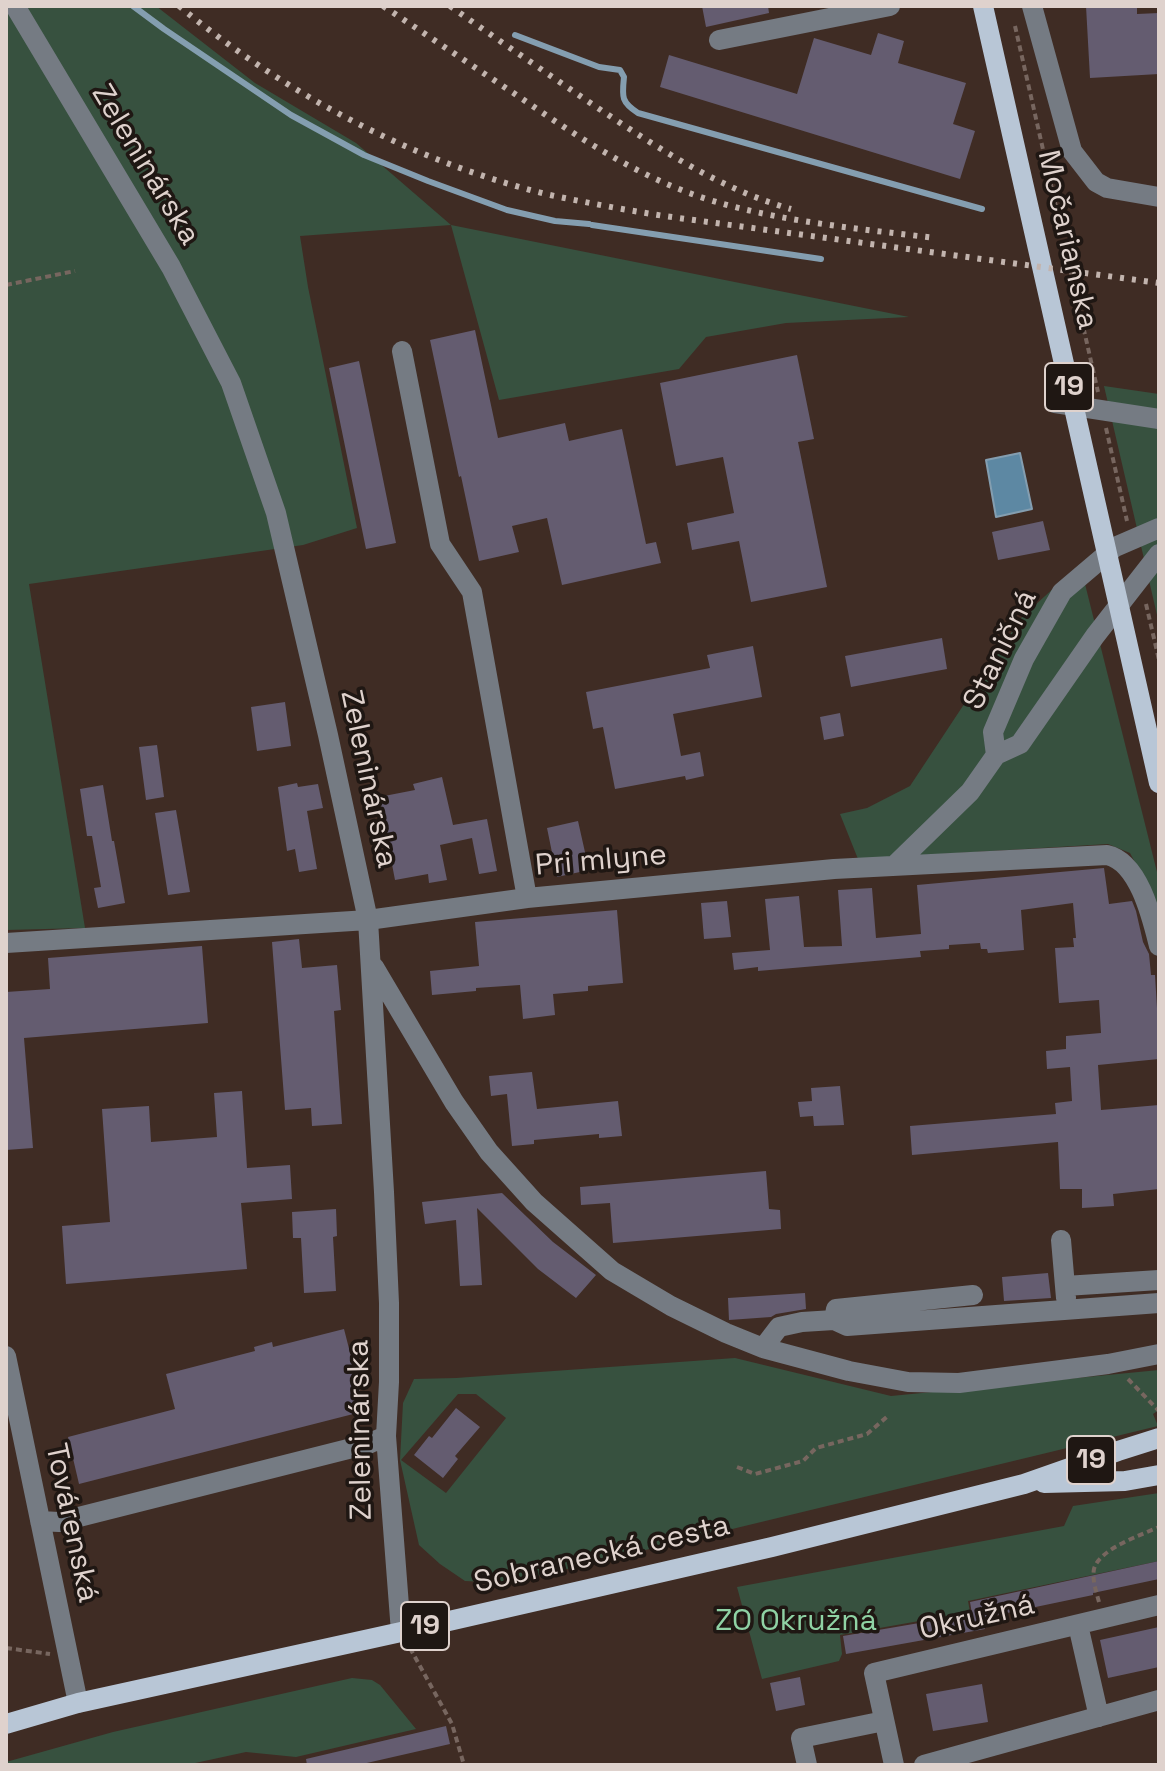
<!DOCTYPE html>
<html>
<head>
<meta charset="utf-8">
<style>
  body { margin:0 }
  #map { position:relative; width:1165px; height:1771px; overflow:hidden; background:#3f2c24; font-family:"Space Grotesk",sans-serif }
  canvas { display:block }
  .frame { position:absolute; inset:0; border:8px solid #dfd2cd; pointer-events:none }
</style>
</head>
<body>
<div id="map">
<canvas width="1165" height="1771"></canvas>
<div class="frame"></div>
</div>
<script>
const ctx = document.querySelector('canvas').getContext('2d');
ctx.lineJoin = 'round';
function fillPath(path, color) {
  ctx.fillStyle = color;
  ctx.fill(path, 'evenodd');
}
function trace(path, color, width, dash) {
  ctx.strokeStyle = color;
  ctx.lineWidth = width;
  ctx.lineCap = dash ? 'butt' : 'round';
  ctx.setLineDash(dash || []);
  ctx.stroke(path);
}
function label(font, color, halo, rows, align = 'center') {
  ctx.font = font + ' "Space Grotesk",sans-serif';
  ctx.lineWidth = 7;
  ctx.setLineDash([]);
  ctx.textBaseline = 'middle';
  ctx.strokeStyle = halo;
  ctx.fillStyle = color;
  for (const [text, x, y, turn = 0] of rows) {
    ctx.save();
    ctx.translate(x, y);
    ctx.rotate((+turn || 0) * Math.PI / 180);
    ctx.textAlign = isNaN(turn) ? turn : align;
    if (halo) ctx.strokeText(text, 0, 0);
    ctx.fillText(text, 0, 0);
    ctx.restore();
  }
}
fillPath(new Path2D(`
  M6,6h150l99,77 101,60 95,82 458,92 -123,6 -80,14 -27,32 -180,31 -48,-175 -151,11 8,51 49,241 -54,17 -274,39 56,344 -79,2z
  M1104,386l55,8v220l-2,1z
  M1080,564l79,316v38l-8,-26 -21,-39 -22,-9 -250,15 -18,-45 27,-6 43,-22 111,-168z
  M735,1358l156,38 268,-26v40l-6,4 5,12 -649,157 -44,-2 -25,-17 -21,-19 -19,-85 3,-57 11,-24 42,-1zM458,1394h18l30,24 -60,75 -45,-33z
  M1159,1493v68l-191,40 2,11 -130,23 2,19 -3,7 -77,18 -25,-92 327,-61 9,-20z
  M352,1678l20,2 8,5 36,44 -120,28 -50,-5 -60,13h-180v-3l107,-30z`), '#37513f');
const water = new Path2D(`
  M1020,453l12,56 -36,8 -10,-57z`);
fillPath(water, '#5d88a3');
trace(water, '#849eb0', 2);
trace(new Path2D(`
  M133,6l31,23 127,86 73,40 64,26 79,29 48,11 34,3
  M515,35l84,32 21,3 4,7c-2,20 -3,25 14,36l344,96
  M592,225l229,34`), '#849eb0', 6);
fillPath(new Path2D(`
  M702,6h66l1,7 -63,14z
  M1086,6h51v8l22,-1v61l-69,4z
  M878,33l26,8 -6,22 68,20 -13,41 22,7 -15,48 -300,-92 9,-32 128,39 17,-56 57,17z
  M475,330l23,108 67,-15 4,18 53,-12 24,115 10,-2 5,21 -99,22 -15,-67 -35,8 7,26 -40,9 -18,-85 -2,1 -29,-137z
  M797,355l17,84 -16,3 29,145 -76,15 -12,-61 -47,9 -5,-27 47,-10 -11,-56 -47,9 -16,-83z
  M359,361l37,182 -30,6 -37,-181z
  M1043,521l7,29 -52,10 -6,-28z
  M942,638l5,31 -96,18 -6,-31z
  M753,646l9,51 -89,17 8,42 19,-4 4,24 -18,4 -1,-4 -70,13 -12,-62 -10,2 -7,-37 124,-24 -3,-13z
  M285,702l6,44 -34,5 -6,-44z
  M840,713l4,23 -20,4 -4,-23z
  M157,745l7,52 -18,3 -7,-53z
  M442,777l11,48 34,-6 10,52 -18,3 -7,-36 -32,7 7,35 -18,3 -1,-9 -33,6 -16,-83 36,-7 -2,-6z
  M297,783l1,4 20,-3 5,24 -16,3 10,58 -18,3 -4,-23 -8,2 -9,-64z
  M103,785l9,56h2l11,62 -27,5 -4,-20 7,-1 -9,-51h-5l-7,-47z
  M176,810l14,82 -22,3 -13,-82z
  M578,821l11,49 -32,7 -10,-49z
  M1104,868l5,36 23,-3 4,10 7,31 6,12 2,21h4l2,33h2v51l-61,6 3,45 58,-5v84l-46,5 1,12 -32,2v-19h-22l-2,-47 -146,13 -2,-29 146,-12 -1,-11 17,-2 -2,-34 -23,2 -1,-18 20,-2v-13l35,-3 -2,-33 -40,3 -4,-55 19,-1 -1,-9h3l-3,-35 -52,7 3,40 -36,3 -1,-4h-6l-1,-6 -31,2v4l-29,2 1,6 -163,14v-4l-24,3 -2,-17 38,-3 -5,-51 34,-3 5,51 38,-1 -4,-56 34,-2 4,50 45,-4 -4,-49z
  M727,901l4,36 -27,2 -3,-36z
  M617,910l6,73 -35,3v5l-35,3 2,21 -32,4 -3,-34 -44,3v3l-44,4 -2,-24 49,-5 -4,-44z
  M299,939l3,29 35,-3 4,45 -7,1 8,113 -30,2 -1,-18 -26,2 -13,-168z
  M202,946l6,77 -184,15 9,110 -27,2v-158l44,-3 -2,-31z
  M532,1072l5,37 81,-8 4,35 -23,2v-4l-65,6v4l-22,2 -5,-52 -16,2 -2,-20z
  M840,1086l4,39 -30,1 -1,-10 -13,1 -2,-15 14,-1 -1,-13z
  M242,1091l5,77 43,-3 2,34 -51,4 6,66 -181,15 -4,-58 48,-4 -8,-113 47,-3 2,36 66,-5 -3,-44z
  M766,1171l3,38 11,1 1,19 -168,14 -3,-40 -29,2 -1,-18z
  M502,1193l51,49 43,33 -20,23 -38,-29 -61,-61 5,77 -22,1 -4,-66 -31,4 -3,-22z
  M336,1209l1,27 -4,1 3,54 -32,2 -3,-55h-8l-1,-26z
  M1048,1273l3,25 -47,3 -2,-24z
  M805,1293l1,16 -30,5 -5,3 -42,3 -1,-22z
  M344,1329l21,82 -286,73 -11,-47 107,-28 -9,-35 89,-23 -1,-4 18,-5 1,5z
  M456,1408l24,19 -25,29 3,3 -15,19 -29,-23 15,-19 3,2z
  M1159,1561v18l-66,14v2l-110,23 2,11 -139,25 -3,-18 129,-22 -2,-12z
  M1159,1627v40l-51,11 -8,-38z
  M800,1677l5,28 -29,6 -6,-28z
  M982,1684l6,38 -55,9 -7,-37z
  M446,1726l4,18 -92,21h-51l-1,-6z`), '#645c70');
trace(new Path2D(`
  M1015,26l83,366
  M6,285l69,-14
  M1106,428l21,93
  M1146,604l13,56
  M1128,1379l31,32
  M737,1467l18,7 48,-13 13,-13 51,-14 22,-19
  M1099,1602c-3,-11 -7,-23 -5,-33 5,-20 47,-34 65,-42
  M6,1648l44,6
  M410,1648l42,76 12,41`), '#77665f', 4, [6, 4]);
trace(new Path2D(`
  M15,6l156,261 60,116 45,130 52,222 40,185 16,272 5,111v79l-3,54 15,196
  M1032,6l40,145 24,31 11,6 52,9
  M719,40l171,-34
  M402,351l38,193 32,48 55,306
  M1055,403l104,16
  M996,755l-3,-23 31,-73 38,-67 53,-45 44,-19
  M894,866l76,-74 26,-37 24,-11 75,-108 64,-82
  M6,943l362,-23 159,-22 307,-29 273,-14c32,7 45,63 52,91
  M374,967l80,135 35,50 45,50 78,69 59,35 55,27 37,15 86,23 59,11 51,1 149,-19 51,-10
  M1061,1240l5,58
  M1065,1286l94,-6
  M834,1320l2,-11 137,-14
  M763,1348l16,-21 23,-5 32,-2 13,6 312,-23
  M6,1356l72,347
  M40,1521l19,1 309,-78 18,-8
  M1078,1625l21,92
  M807,1765l-6,-27 83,-17
  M894,1765l-20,-92 285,-68
  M924,1765l235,-65`), '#757b83', 20);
trace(new Path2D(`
  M983,6l176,777
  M1044,1483l81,-2 34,-6
  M6,1724l72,-21 323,-71 371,-85 252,-63 94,-33 41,-13`), '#b8c6d6', 20);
trace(new Path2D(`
  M179,6c108,89 234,156 371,189 38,8 76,15 114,21l495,67
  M383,6c44,29 88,59 132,88 54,37 107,73 169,97 75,29 170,37 251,47
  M450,6c45,32 91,63 136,94 64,43 130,88 205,109`), '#c2b4ae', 6, [4, 8]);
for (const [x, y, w] of [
  [1069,387,48],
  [1091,1460,48],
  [425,1626,48]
]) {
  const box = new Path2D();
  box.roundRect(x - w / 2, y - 24, w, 48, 6);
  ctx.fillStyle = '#1f1713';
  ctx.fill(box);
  trace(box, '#dfd2cd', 2);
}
label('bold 28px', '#dfd2cd', null, [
  ["19",1069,387],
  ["19",1091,1460],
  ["19",425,1626]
]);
label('30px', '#dfd2cd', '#1f1713', [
  ["Zeleninárska",145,165,59],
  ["Močarianska",1067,240,77],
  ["Staničná",1001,650,-64],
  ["Zeleninárska",368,779,78],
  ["Pri mlyne",601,861,-5],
  ["Zeleninárska",361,1430,-91],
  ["Továrenská",71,1523,78],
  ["Sobranecká cesta",602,1555,-13],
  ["Okružná",977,1618,-13]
]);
label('30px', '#8fd2a4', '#1f1713', [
  ["ZO Okružná",796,1622]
]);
</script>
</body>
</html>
